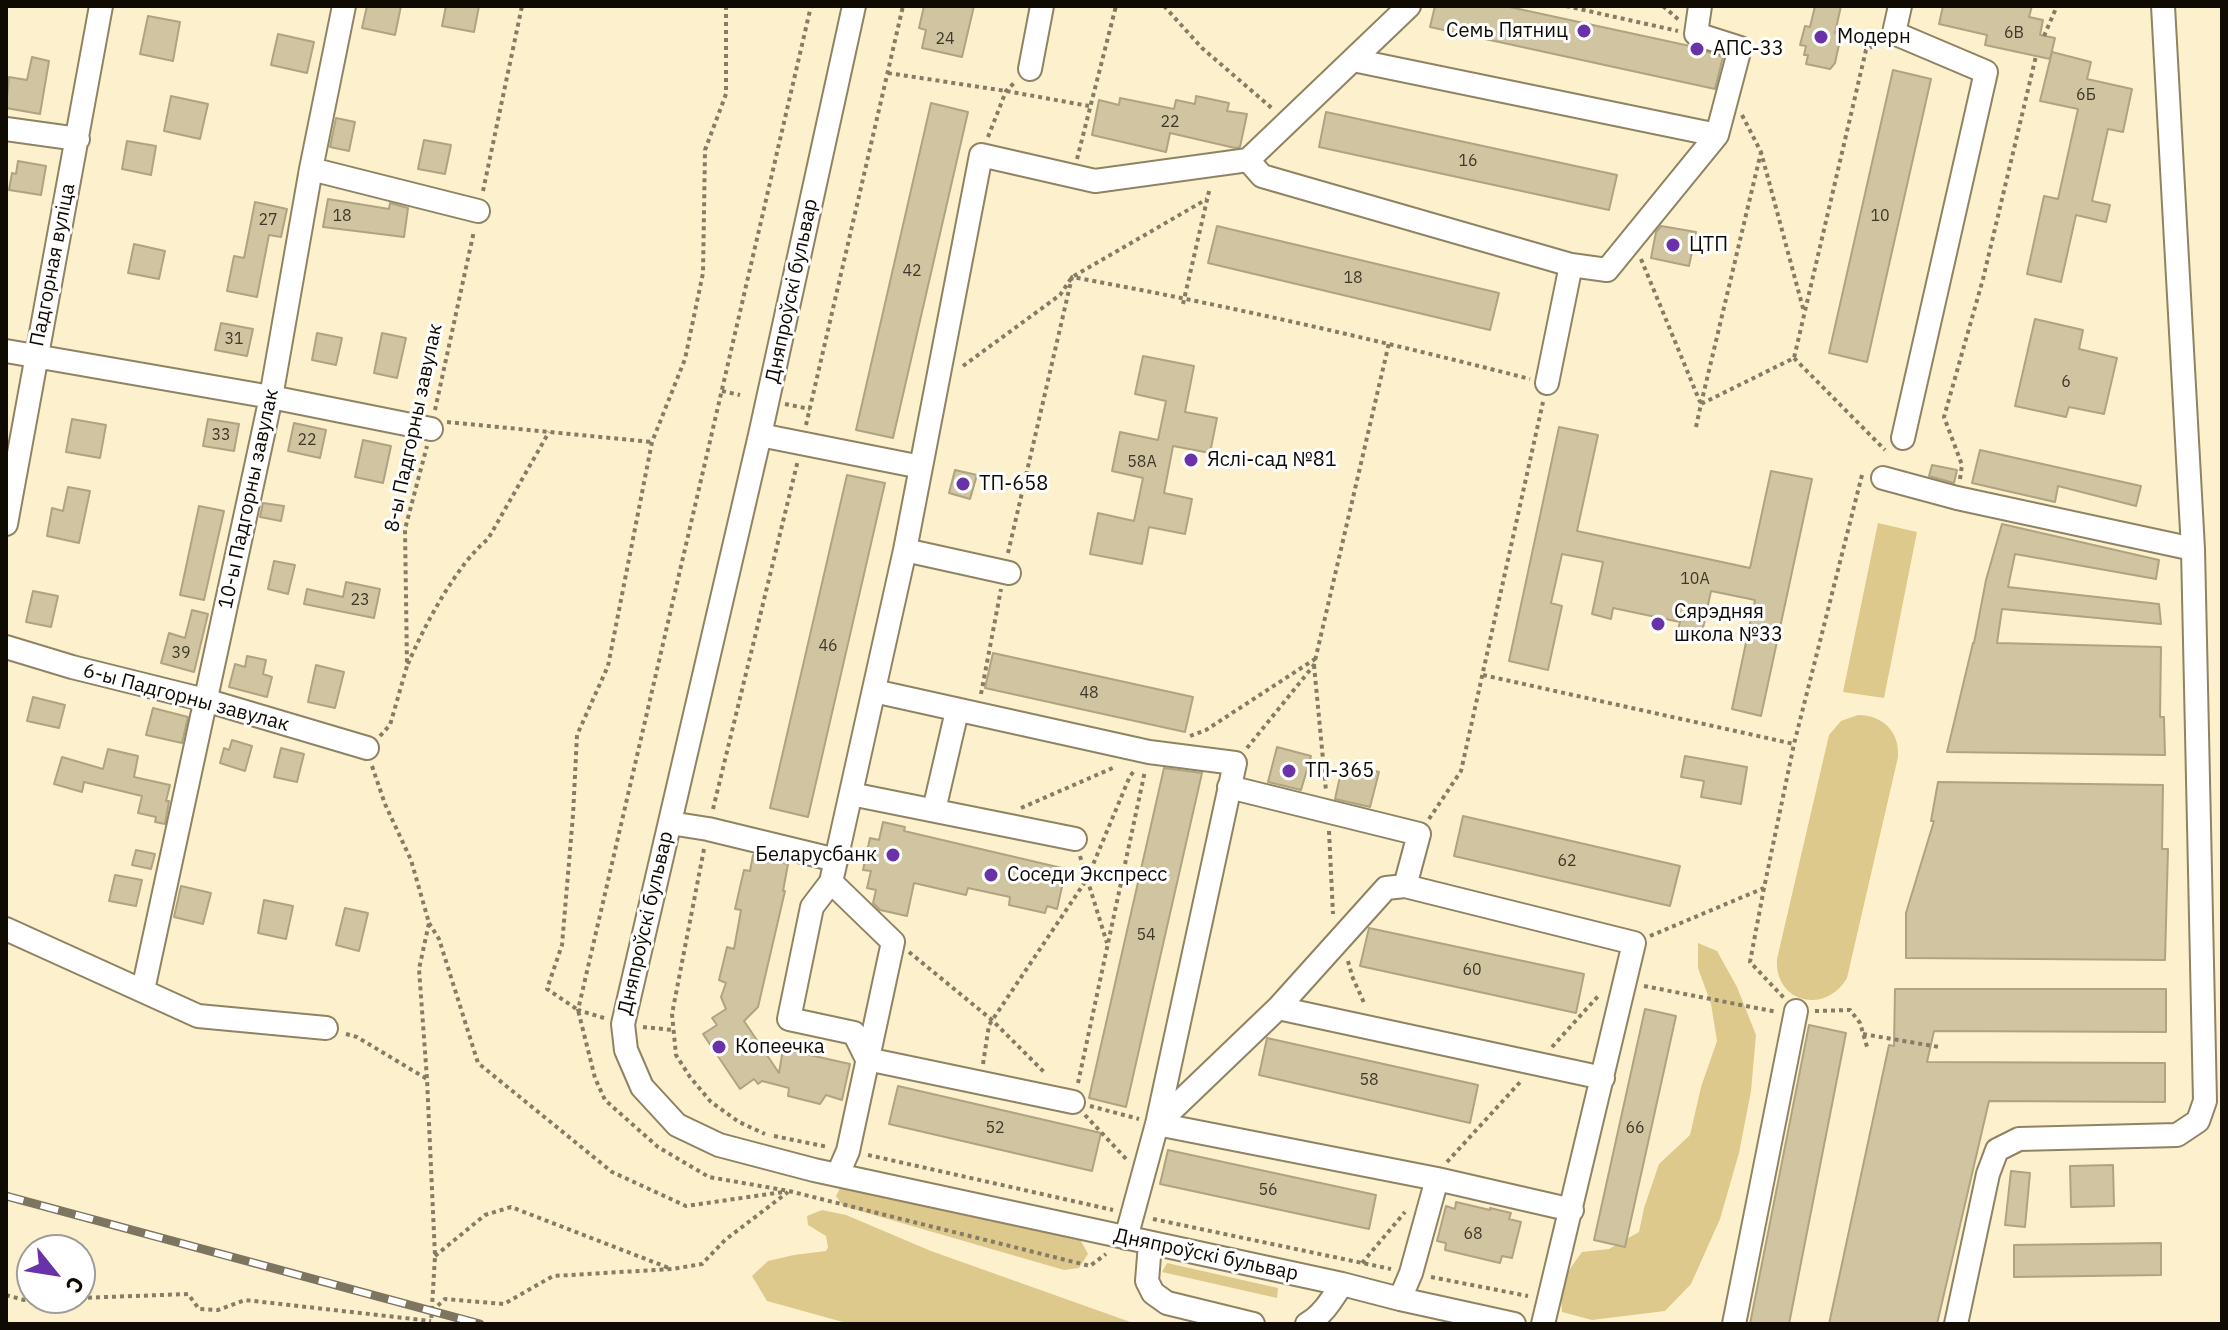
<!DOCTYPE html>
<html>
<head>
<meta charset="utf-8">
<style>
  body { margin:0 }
  #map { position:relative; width:2228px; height:1330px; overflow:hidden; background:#fdf0cd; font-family:"IBM Plex Sans",sans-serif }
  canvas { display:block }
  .frame { position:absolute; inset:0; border:8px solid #0f0b02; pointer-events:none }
  .north { position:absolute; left:16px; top:1234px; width:80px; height:80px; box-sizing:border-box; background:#fff; border:2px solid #9f9d9a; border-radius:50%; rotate:120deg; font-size:22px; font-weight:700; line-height:32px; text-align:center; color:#0f0b02 }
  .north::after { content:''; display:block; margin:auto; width:28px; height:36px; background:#6a32a9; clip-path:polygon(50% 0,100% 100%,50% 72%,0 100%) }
</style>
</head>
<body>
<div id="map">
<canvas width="2228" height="1330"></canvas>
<div class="frame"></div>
<div class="north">С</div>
</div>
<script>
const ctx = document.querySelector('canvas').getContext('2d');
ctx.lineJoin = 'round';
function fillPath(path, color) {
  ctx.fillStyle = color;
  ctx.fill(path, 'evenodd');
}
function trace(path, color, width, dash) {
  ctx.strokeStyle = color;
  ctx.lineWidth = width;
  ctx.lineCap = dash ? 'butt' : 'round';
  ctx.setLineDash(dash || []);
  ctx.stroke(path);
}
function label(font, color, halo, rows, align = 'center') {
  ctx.font = font + ' "IBM Plex Sans",sans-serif';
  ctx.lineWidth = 6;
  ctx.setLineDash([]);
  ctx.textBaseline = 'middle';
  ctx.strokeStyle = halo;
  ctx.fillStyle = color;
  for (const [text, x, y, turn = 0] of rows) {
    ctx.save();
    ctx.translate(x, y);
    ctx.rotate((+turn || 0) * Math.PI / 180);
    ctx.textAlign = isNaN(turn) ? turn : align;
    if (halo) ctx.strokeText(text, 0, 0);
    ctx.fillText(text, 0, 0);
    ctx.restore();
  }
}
fillPath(new Path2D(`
  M1878,523l39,9 -33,166 -41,-6z
  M1858,715c25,0 42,17 40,42l-51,221c-21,37 -73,25 -70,-19l52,-224 12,-14z
  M1698,943l19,8 20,36 19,48 -5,56 -12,62 -19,66 -29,65 -26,27 -73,9 -30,-8c-2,-30 3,-37 20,-60l27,-3 30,-17 5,-24 15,-44 31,-29 11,-48 16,-46 -6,-37 -13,-36z
  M843,1183l237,56 8,15 -9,14 -15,2 -221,-64 -7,-10z
  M822,1210l24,5 85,36 205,73h-286l-83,-23 -15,-25 16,-15 26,-6 32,-4 2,-4 -2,-11 -18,-11 -1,-9z
  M1167,1263l111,25 -1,10 -115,-26z`), '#dec98c');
const building = new Path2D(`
  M367,6h34l-6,29 -33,-7z
  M446,6h33l-5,26 -32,-6z
  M924,6h50l-12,51 -40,-9 4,-18 -7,-2z
  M1435,6h70l185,40 33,11 -8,32 -285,-62z
  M1815,6h26l-6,27 6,2 -6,28 -5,6 -24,-5 2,-9h-4l2,-9 -6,-1 5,-19 5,1z
  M1943,6h89l-3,11 14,3 -3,15 15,3 -5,21 -65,-14 2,-10 -48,-11z
  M148,16l32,6 -7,39 -33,-7z
  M278,34l36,8 -7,31 -36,-8z
  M2052,52l39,10 -4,17 45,10 -9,43 -15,-3 -16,72 18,4 -4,17 -30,-7 -15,67 -34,-8 17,-78 14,3 20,-90 -38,-8z
  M32,57l17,4 -9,53 -34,-6 3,-31 18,3z
  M1893,70l38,9 -64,283 -38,-9z
  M171,96l37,8 -8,35 -36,-8z
  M1196,96l33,7 -2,8 20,3 -7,33 -5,1 -65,-15 -4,19 -74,-17 7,-35 20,5 1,-7 54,11 2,-9 19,4z
  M931,103l37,9 -75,326 -37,-8z
  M1326,112l291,63 -8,35 -290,-63z
  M336,118l19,4 -6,29 -19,-4z
  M424,140l27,5 -6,29 -27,-5z
  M127,141l29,5 -5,29 -29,-6z
  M18,161l28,5 -5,29 -32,-5 3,-17 4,1z
  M328,199l61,10 1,-6 18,5 -4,29 -81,-10z
  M255,202l32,7 -6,28 -12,-2 -12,62 -30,-6 7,-35 10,2z
  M1217,226l282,67 -9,37 -282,-67z
  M1661,226l35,6 -7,34 -38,-8 5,-26z
  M134,244l31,7 -6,28 -31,-6z
  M2035,319l48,11 -4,19 38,9 -13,56 -35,-7 -3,10 -51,-11z
  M221,323l32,6 -6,27 -32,-6z
  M317,333l25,5 -6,27 -24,-5z
  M382,333l24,5 -9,40 -23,-5z
  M1143,356l51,10 -9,46 32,6 -7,35 -37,-7 -9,47 28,6 -7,35 -36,-7 -7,37 -52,-10 8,-41 36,8 9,-43 -31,-7 8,-39 38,8 8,-39 -31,-7z
  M72,419l34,6 -6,33 -34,-6z
  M208,419l31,5 -5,27 -31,-5z
  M294,423l32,7 -6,28 -32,-7z
  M1559,427l39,8 -21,96 173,37 21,-97 41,8 -51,237 -29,-7 23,-109 -44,-9 -11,51 -24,-5 4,-15 -67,-14 -2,11 -19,-5 11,-52 -41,-8 -11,49 11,3 -14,64 -39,-9z
  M363,440l28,6 -8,37 -28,-6z
  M1980,450l161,36 -5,20 -78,-20 -3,16 -83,-19z
  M1932,465l25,5 -3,13 -25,-7z
  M955,470l22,5 -7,24 -21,-6z
  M847,475l38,8 -77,334 -38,-9z
  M68,487l22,4 -11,52 -32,-7 5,-28 11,3z
  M263,503l21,3 -3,15 -21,-4z
  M199,506l25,5 -20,89 -24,-5z
  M2002,524l157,36 -3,19 -141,-25 -7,33 151,17 2,20 -159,-15 -5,34 164,4 -1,70h4l1,38 -218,-3 26,-109h1l12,-63z
  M274,561l21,4 -7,29 -20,-5z
  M346,582l34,7 -6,29 -70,-14 3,-15 36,8z
  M33,591l25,5 -7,31 -25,-5z
  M192,610l16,4 -14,58 -33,-9 8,-30 16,5z
  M993,653l200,44 -8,35 -200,-44z
  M247,656l19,4 -3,14 9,3 -5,20 -38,-10 6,-23 10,3z
  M316,665l28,7 -9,36 -27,-6z
  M33,697l32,8 -6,23 -32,-7z
  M153,708l35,9 -6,26 -36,-8z
  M232,740l20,6 -7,25 -25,-8 4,-15 5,2z
  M1277,747l34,9 -10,34 -33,-8z
  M281,748l23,6 -7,28 -23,-5z
  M108,749l30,7 -4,21 36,8 -4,16h3l-4,23 -10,-2 1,-5 -18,-4 4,-17 -58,-14 -2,10 -28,-8 8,-27 41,12z
  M1685,756l62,11 -6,37 -40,-7 3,-16 -23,-4z
  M1343,763l36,9 -9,35 -35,-8z
  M1164,768l38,5 -76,334 -37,-9z
  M1938,782l225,3 -1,64h6l-3,111 -259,-2v-45l28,-92h-3z
  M1463,816l217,50 -10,40 -216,-50z
  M883,822l22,5 -1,4 162,38 -9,40 -10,-3 -2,7 -36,-8 1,-8 -42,-9 -2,7 -52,-12 -7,33 -27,-6 -7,-7 3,-13 -9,-2 4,-17 -8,-1 7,-32 9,2z
  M136,850l19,4 -4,15 -19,-4z
  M753,855l35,9 -5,27h2l-27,116 -14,14 35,52 4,-24 67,15 -8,36 -16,-5 -6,9 -32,-8 1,-8 -27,-7 -4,3 -4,-5 -14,10 -37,-55 14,-9 -5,-7 14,-9 -5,-12 5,-14 -7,-3 8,-33 7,2 7,-39 -6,-1 9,-39 6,1z
  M115,875l27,5 -6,26 -27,-5z
  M181,886l30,7 -8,31 -29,-7z
  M264,900l29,6 -7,33 -28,-6z
  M345,908l23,5 -9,38 -23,-6z
  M1369,928l215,46 -8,39 -216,-47z
  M1895,989h271v43l-232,-1 -7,31 238,1v39l-176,-1 -52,223h-108l60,-279 5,1z
  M1645,1009l31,7 -51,231 -31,-7z
  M1809,1025l37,8 -57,291h-39z
  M1267,1038l211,47 -8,38 -211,-48z
  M898,1086l203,47 -9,38 -203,-47z
  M1168,1150l208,45 -7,34 -209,-45z
  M2113,1165l1,41 -43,1 -1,-41z
  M2011,1171l19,2 -5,54 -20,-2z
  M1456,1202l34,8v-2l21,5 -2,6 12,3 -9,36 -10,-2 -2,7 -55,-13 1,-7 -9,-2 9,-35 9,3z
  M2161,1243v32l-147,2v-32z`);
fillPath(building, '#d0c4a1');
trace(building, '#afa382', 2);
const minor = new Path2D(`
  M854,6l-94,429 -137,589 3,26 16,37 35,38 42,20 95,25 528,114 58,15 114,25
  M1409,6l-161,154 14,16 309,89 36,5 110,-135 23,-87 -44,-14 4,-28
  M1900,6l-6,27 92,39 -83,366
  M1353,60l364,75
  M1030,69l12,-63
  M6,129l72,10
  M311,169l167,42
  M6,351l265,46 160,32
  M1547,383l24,-118
  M760,435l161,32 60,-312 114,26 153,-21
  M1883,478l74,20 236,51
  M6,524l95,-518
  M905,550l104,23
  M6,647l66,20 133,33 162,48
  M874,691l275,61 86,11 -78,361 -31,114
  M851,794l224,45
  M934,810l23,-99
  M670,823l38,6 128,31 69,-310 16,-83
  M836,860l-5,22 -19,25 -23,112 65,14 13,26 206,43
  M831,882l62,60 -45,209 -10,23
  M1405,886l229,57 -91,381
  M6,929l192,87 128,12
  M143,990l128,-593 40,-228 33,-163
  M1278,1008l325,70
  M1157,1124l121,-116 108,-120 19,-2 14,-52 -190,-47
  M1157,1124l280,55 135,31
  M1150,1244l-3,37 6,12 14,10 86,21
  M1400,1299l11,-26 26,-94
  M1307,1324c16,-9 25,-25 35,-40
  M1734,1324l62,-313
  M1956,1324l32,-150 9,-24 22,-11 158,-4 21,-14 7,-20 -12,-552 -30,-543`);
trace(minor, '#8f8363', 26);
trace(new Path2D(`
  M726,6v88l-21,56 -2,123 -18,86 -33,83 -44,224 -31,69 -4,80 -11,130 -15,44 31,21 17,68 10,22 53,47 51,30 80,14 301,75 16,-12
  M1164,6l38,42 72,62
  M1566,6l112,25
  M1663,6l16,14
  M2044,36l13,-30
  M888,73l118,18 83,15
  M1742,115l19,37 43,160
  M988,137l18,-46 10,-10
  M1077,159l39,-153
  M483,191l39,-185
  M1641,259l59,143
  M1183,304l27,-117
  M1794,358l91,92
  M963,366l97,-71 12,-18 135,-78
  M722,391l18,4
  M785,404l25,5
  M1701,404l60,-252
  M435,410l39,-179
  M447,422l205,20
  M806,425l97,-419
  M1696,427l5,-23 93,-46 72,-308 12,-7
  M1960,479l2,-14 -18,-48 39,-138 53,-223
  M1008,553l64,-276c154,28 306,63 458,102
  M408,664c16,-38 49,-100 80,-125l61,-107
  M1314,665l12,126
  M1483,675l311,69 68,-269
  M981,694l20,-105
  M380,736l10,-11 17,-59 -2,-137 22,-83
  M1190,736l16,-6 109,-71
  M1247,748l67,-83 75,-322
  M372,766l13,38 26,56 18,63 -10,46 8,110 8,177 -4,68
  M1021,808l94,-41
  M713,809l85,-349
  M1429,819l32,-48 82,-369
  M1329,831l4,83
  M704,849l-32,165 4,41 14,22 21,25 28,20 26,12
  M1080,856l27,87
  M1764,888l-14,74 34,36
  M429,923l10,16 39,124 134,109 74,34 97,-14
  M1650,936l114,-48 30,-144
  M909,952l83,68 54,54
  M1348,961l4,15 13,29
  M1644,986l133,26
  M1815,1011l35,-1 10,13 8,27
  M604,1018l-26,-8 233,-1004
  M643,1027l30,3
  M346,1034l11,3 70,42
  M1863,1034l76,13
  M1552,1047l48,-53
  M983,1064l6,-39 98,-146 43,-103 5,-6
  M1078,1083l67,-312
  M1090,1106l49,13
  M1085,1115l43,46
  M774,1136l54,11
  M868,1155l245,55
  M1447,1162l75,-82
  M1153,1219l238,50
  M435,1256l50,-41 26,-8 158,61
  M1362,1263l43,-51
  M1431,1277l97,19
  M6,1295l18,5 54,-2
  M80,1298l108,-4 11,15 19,1 27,-10 186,21
  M432,1311l13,-12 59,5 49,-28 119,-7 30,-5 23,-24 63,-48`), '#857c66', 4, [4, 4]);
trace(minor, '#fff', 22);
const rail = new Path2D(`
  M6,1196l474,128`);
trace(rail, '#7d7560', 9);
trace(rail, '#fff', 6, [18]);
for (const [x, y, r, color] of [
  [1584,31,8,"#6a32a9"],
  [1821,37,8,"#6a32a9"],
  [1697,49,8,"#6a32a9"],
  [1673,245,8,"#6a32a9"],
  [1191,460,8,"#6a32a9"],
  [963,484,8,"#6a32a9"],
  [1658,624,8,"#6a32a9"],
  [1289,771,8,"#6a32a9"],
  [893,855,8,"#6a32a9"],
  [991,875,8,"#6a32a9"],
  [719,1047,8,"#6a32a9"]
]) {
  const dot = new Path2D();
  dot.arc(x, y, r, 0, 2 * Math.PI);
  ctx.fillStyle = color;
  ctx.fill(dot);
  trace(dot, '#fff', 3);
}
label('16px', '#3f392a', null, [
  ["6В",2014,33],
  ["24",945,39],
  ["6Б",2086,95],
  ["22",1170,122],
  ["16",1468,161],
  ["18",342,216],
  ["10",1880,216],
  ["27",268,220],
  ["42",912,271],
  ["18",1353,278],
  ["31",234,339],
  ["6",2066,382],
  ["33",221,435],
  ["22",307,440],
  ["58А",1142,462],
  ["10А",1695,579],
  ["23",360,600],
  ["46",828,646],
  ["39",181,653],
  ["48",1089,693],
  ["62",1567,861],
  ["54",1146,935],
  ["60",1472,970],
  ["58",1369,1080],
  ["52",995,1128],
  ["66",1635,1128],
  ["56",1268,1190],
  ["68",1473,1234]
]);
label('20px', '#0f0b02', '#fff', [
  ["Семь Пятниц",1568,31,"right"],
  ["Модерн",1837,37],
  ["АПС-33",1713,49],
  ["ЦТП",1689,245],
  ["Яслі-сад №81",1207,460],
  ["ТП-658",979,484],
  ["Сярэдняя",1674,612],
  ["школа №33",1674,635],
  ["ТП-365",1305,771],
  ["Беларусбанк",877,855,"right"],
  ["Соседи Экспресс",1007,875],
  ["Копеечка",735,1047]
], 'left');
label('20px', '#0f0b02', '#fff', [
  ["Падгорная вуліца",53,265,-79],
  ["Дняпроўскі бульвар",792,291,-78],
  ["8-ы Падгорны завулак",414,428,-78],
  ["10-ы Падгорны завулак",249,499,-78],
  ["6-ы Падгорны завулак",186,698,15],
  ["Дняпроўскі бульвар",646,923,-77],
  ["Дняпроўскі бульвар",1206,1255,12]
]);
</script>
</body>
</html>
